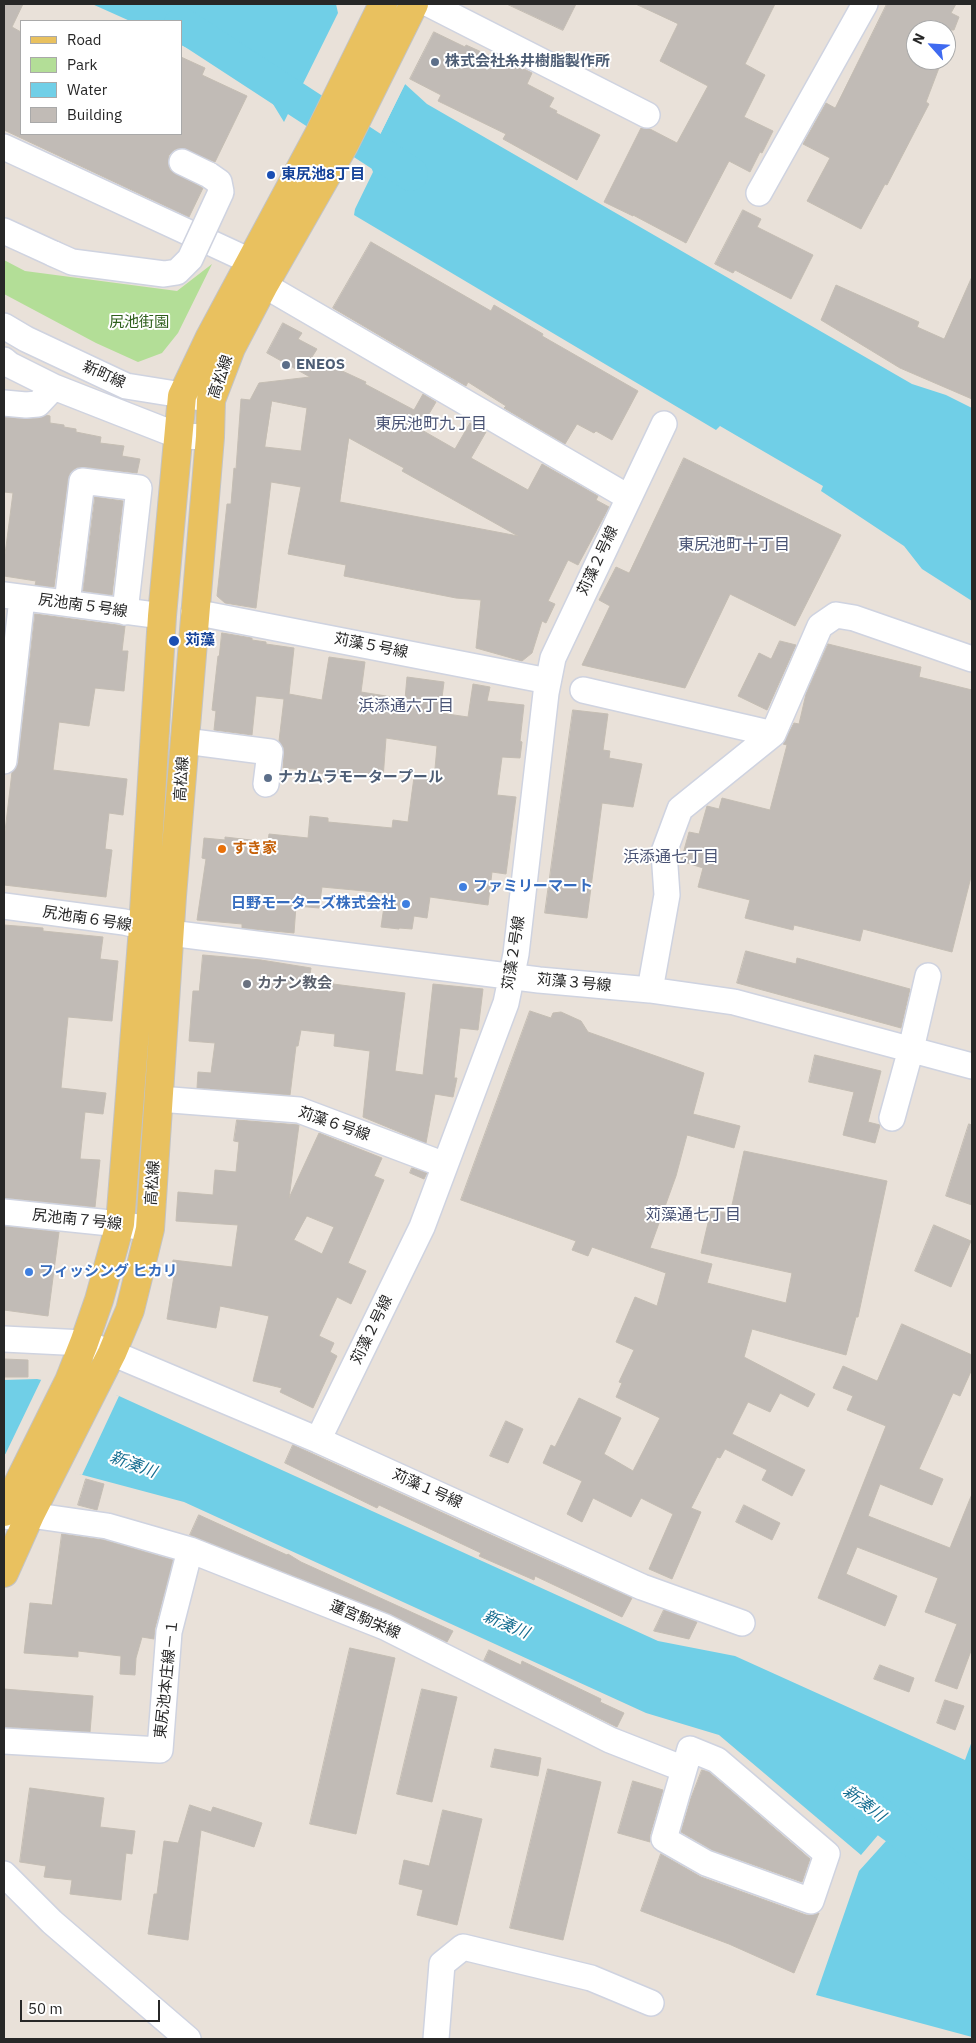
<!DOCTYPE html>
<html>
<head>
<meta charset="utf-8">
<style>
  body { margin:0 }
  #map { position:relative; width:976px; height:2043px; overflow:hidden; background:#e9e1d9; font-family:"IBM Plex Sans",sans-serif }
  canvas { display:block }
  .frame { position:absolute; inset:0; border:5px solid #272727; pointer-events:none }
  .legend { position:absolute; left:20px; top:20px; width:162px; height:115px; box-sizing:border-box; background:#fff; border:1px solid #a9a9a9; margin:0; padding:6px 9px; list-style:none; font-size:15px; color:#272727 }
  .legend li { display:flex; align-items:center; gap:10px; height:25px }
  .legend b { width:25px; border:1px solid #a9a9a9 }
  .north { position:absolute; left:906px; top:20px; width:50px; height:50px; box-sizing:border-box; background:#fff; border:1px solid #a9a9a9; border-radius:50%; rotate:296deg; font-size:14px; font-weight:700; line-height:20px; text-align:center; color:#272727 }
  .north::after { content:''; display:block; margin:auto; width:18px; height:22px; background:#3f6af0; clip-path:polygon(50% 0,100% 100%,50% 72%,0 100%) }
  .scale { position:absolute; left:20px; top:2000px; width:140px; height:22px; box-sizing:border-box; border:2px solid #272727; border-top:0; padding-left:6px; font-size:15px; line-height:18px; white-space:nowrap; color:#272727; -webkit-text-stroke:4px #fff; paint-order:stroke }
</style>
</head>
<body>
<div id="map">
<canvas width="976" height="2043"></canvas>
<div class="frame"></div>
<ul class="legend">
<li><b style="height:6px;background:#e9c15f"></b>Road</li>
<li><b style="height:14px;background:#b3de97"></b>Park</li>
<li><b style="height:14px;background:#70cfe7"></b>Water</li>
<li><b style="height:14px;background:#c1bbb6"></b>Building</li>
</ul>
<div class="north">N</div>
<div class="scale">50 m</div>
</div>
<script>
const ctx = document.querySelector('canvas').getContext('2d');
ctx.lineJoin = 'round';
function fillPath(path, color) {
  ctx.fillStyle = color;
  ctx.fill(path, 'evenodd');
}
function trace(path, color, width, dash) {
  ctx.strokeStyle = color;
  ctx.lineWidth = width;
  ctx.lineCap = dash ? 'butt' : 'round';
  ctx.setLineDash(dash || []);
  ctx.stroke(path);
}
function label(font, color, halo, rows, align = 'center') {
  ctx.font = font + ' "IBM Plex Sans","Noto Sans JP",sans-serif';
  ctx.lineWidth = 4;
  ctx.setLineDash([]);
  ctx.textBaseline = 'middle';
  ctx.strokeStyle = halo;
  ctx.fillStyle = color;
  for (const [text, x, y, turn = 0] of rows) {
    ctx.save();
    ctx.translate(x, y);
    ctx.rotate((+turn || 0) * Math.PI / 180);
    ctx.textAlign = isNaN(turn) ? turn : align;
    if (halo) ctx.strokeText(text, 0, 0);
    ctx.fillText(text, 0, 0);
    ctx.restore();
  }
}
fillPath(new Path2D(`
  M4,260l21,11 152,20 35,-27 -34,69 -16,20 -24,9 -42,-19 -92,-49z`), '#b3de97');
fillPath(new Path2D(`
  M92,4h244l2,9 -54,109 -19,-31 -65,-37 -19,-9v-24h-51z
  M405,84l22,20 485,280 34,11 26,13v193l-50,-32 -18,-23 -83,-55 2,-5 -103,-60 -4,4 -362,-215 1,-6 18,-37 -5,-13z
  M37,1379l82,17 539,245 77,15 230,104 7,-19v296l-156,-42 43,-124 45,-50 -8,-7 -35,41 -142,-120 -73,-22 -462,-211 -180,-48v-74z`), '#70cfe7');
fillPath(new Path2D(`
  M403,83l2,1 -37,75 -2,-1z
  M42,1378l53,10 24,8 -37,79 -29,-5 -49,-13z`), '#e9e1d9');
trace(new Path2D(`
  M181,24l230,150
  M851,1794l121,90`), '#70cfe7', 34);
const building = new Path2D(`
  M4,4h19l-11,23 9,5v102h160v-77l24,11 -3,7 45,21 -32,66 -34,-14 -7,2 -5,5 -1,8 2,7 33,18 -14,29 -185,-87z
  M507,4h69l-13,26z
  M636,4h139l-30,60 20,11 -21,42 29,14 -11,22 -2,-1 -10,20 -21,-11 -43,82 -53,-28v1l-29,-14 37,-74 9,1 27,14 31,-57 -48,-25 18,-37z
  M887,4h69l-5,9 8,4 -5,13h-38v30h26l-16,42 3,2 -42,81 -2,-1 -24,45 -54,-28 23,-43 -27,-14 23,-41 9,5z
  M434,32l31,15 1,-2 31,14 1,-3 34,17 -5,11 27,14 -5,9 8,4 -1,2 44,22 -23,45 -74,-41 3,-5 -68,-33 3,-6 -31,-16z
  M743,210l18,9 -4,8 56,28 -22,44 -56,-29 -2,3 -18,-9z
  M371,242l120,69 3,-6 49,29 -1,2 96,55 -26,49 -16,-9 -2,2 -17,-9 -12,20 -61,-36 2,-2 -38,-24 -2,4 -133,-78z
  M972,277v122l-72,-31 -79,-48 15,-35 83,37 -2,5 27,12z
  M283,323l19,10 -4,6 19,10 -5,8 54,25 -1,2 49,26 9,-16 13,8 -16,27 35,20 15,-26 16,9 -15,26 57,32 14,-26 56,32 -2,4 13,7 -31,58 -10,-5 -20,41 7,3 -9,19 -4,-2 -10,32 -10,8 -46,-13 5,-48 -25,-2 -112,-22 2,-11 -58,-11 13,-67 -30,-5 -15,126 -31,-5 -8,-7 10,-92h4l3,-36 2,1 5,-70 9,1 9,-17 51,-6 -43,-24zM272,401l35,7 -6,43 -36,-4zM349,438l55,30 -2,3 116,65 -178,-34z
  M46,415l4,1v7l14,2v2l12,2v3l25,5 -1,6 24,3 -2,10 18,3 -3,14 -53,-6 -8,1 -6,5 -2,6 -14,108 -19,-2 1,-4 -32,-5v-14l9,-69 -9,-1v-75l23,2 12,-1z
  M684,458l157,77 -46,91 -65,-32 -45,94 -103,-23 28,-59 -11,-6 17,-33 13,6z
  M95,497l28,4 -11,94 -29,-4z
  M35,614l90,12 -3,25h6l-4,40 -29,-3 -6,38 -30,-4 -6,48 74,9 -4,36 -14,-2 -4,36 7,1 -6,47 -102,-12v-45l8,-68 6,-9z
  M222,633l30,5v2l14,2v2l28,4 -5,46 33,6 7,-43 36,5 -4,30 44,7 2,-22 37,5 -4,31 28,4 5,-33 17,3 -3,14 37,4 -4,36 2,1 -2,16 -18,-1 -5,38 19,2 -10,77 -14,-2 -4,33 -58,-8 -3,21 -13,-2 -2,13 -13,-1v1l-18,-2 5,-34 -64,-6 -3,21 -23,-2 -2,27 -52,-5v-4l-45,-4 9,-61 -4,-1 2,-20 21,2v-3l43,5 1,-8 39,4 2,-22 18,2v4l64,6 1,-8 15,2 6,-45 20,3 3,-34 -51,-8 -3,41 -76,-7v-2l-24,-2 1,-15 -1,-6 -4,-6 5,-42 -28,-3 -4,39 -38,-5 2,-19 -4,-1 6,-54h1z
  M780,641l16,4 -29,65 -29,-14 21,-43 12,6z
  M828,644l93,23 -2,10 53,13v183l-20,79 -89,-23 -3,12 -66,-16 -1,5 -48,-12 5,-18 -52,-13 5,-19 -22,-7 8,-29 10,2 8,-28 12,3 3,-11 48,12 17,-65 -4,-1 11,-21 5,1 7,-30z
  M573,710l35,4 -5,36 7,1 -1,7 33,6 -9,43 -31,-4 -15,115 -42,-5z
  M4,925l39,3v3l60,6 -3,22 18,2 -6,60 -44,-4 -7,71 45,5 -3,21 -18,-2 -5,47 20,1 -5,47 -91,-9z
  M746,951l50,13 1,-6 113,31 -9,39 -164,-45z
  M203,955l58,5 50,8 -2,13 96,12 -10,78 28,4 10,-91 50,5 -5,41 -18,-2 -6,50h3l-4,19 -18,-3 -9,49 -63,-26 7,-66 -36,-5 1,-12 -34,-4 -3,16h-2l-6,49 -93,-7 1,-16 13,1 4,-30 -26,-2 4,-50h6z
  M530,1011l21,7 2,-5 8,-1 20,9 7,11 116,41 -11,41 47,12 -6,22 -47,-13 -11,41 -26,72 62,16 -5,19 79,20 6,-30 -91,-20 10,-43 19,4 14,-63 143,30 -29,136h-2l-10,38 -94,-26 -8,28 71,37 -7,13 -28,-14 -10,19 -22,-10 -16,32 73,36 -13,26 -30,-16 5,-10 -42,-21 -5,9 -3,-1 -26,51 10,4 -29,67 -23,-10 24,-55 -32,-16 -10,19 -38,-19 -11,24 -15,-8 15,-33 -39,-18 8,-18 4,2 24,-49 42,20 -17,36 29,17 27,-53 -44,-21 6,-14 -3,-1 15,-32 -18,-8 19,-45 22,9 9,-33 -74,-26 -4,9 -16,-6 4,-9 -115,-41z
  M815,1055l66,16 -13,51 12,3 -5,18 -32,-8 11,-43 -45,-10z
  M237,1120l62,5 -10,73 30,-65 63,25 -8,18 10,4 -36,83 18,8 -15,33 -14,-7 -18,39 15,7 -4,9 7,4 -24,52 -33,-16 2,-4 -29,-7 16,-65 -49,-10 -4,22 -49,-9 7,-43 -3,-1 2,-15 59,7 6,-42 -62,-4 2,-29 35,3 2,-25 21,2 3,-30 -5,-1zM307,1216l27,11 -12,27 -28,-14z
  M969,1124l3,1v80l-26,-9z
  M412,1168l15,5 -3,6 -14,-6z
  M934,1225l37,16 -20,46 -36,-16z
  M4,1226l55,6 -11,84 -44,-6z
  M902,1324l70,31v14l-12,27 -7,-3 -34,76 24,10 -11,26 -52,-21 -12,32 82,32 22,-54v154l-15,41 -22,-8 22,-57 -32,-12 13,-34 -81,-31 -11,27 51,22 -12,30 -67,-28 68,-172 -39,-16 6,-14 -20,-8 10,-22 34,15z
  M4,1359l24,1v17h-24z
  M506,1421l17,8 -15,34 -18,-7z
  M293,1445l231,105 108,48 -10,19 -87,-41 -1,4 -39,-17 -16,-7 2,-3 -55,-26 -47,-22 -2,3 -92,-45z
  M86,1479l18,5 -7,26 -19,-5z
  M744,1505l36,18 -8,17 -36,-18z
  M199,1515l88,40 1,-1 13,8 152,69 -6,11 -57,-28 -200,-79z
  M62,1534l42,6 69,20 -18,68 -1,11 -12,-2 -6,21 -1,17 -15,-1 1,-18 -43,-5v6l-54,-4 6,-50 22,2z
  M664,1610l33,12 -8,17 -35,-8z
  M350,1648l45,10 -39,176 -46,-10z
  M489,1650l32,15 1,-4 79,38 -1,3 24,11 -7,14 -133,-66z
  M880,1665l34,13 -5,14 -35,-13z
  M4,1689l89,7 -3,36 -86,-5z
  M422,1689l35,8 -25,105 -35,-8z
  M945,1700l19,6 -9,24 -18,-7z
  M495,1749l46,9 -3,18 -47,-9z
  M548,1769l53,13 -38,158 -53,-12z
  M702,1770l7,2 101,87 -8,23 -90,-32 -31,-18 10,-34z
  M633,1781l30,9 -13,45v7l-32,-9z
  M30,1788l74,10 -4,29 35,4 -3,23 -6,-1 -5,47 -51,-6 2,-14 -28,-3 2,-11 -26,-4z
  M190,1805l21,7 2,-5 49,16 -8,24 -53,-17 -13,110 -40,-6 6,-40h3l7,-53 14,2z
  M443,1810l39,9 -25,106 -40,-10 6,-25 -24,-6 5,-24 25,6z
  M661,1854l40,23 105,38h7l6,-2 -25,60 -65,-29 -88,-33z`);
fillPath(building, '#c1bbb6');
trace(building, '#c4bdb3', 1);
const minor = new Path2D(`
  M429,4l218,111
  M4,147l246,114
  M182,162l27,13
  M759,193l106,-189
  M4,231l50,23
  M264,285l364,212
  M4,326l22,13 100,47 75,12
  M4,360l6,5 44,22 125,49 31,1
  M4,403l22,2 12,-1 16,-17
  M4,595l158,21
  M67,603l15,-122 57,7 -14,124
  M194,612l354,69
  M583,690l190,44
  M185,741l85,11 -4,32
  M4,761l18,-163
  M4,906l120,16 46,11 369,47 111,10 84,12 238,64
  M650,990l17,-95 -3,-43 16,-43 93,-75 47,-108 16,-11 18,3 118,41
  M159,1099l140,11 146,55
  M892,1118l19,-69 17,-73
  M4,1212l116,12 30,5
  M4,1339l80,4 28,10 206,87 324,147 100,36
  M318,1440l104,-213 84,-224 10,-49 30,-261 7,-35 111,-234
  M10,1517l20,-2 77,11 83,24 195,77 225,113 74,29
  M4,1741l156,9 9,-118 21,-82
  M690,1749l27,11 110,94 -16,47 -105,-38 -42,-24z
  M4,1874l48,48 136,117
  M436,2039l6,-75 21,-17 128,31 60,25`);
const major = new Path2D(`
  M4,1512l65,-131 15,-38 15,-43 21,-76 23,-296 19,-312 20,-220 28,-59 110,-205 63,-128
  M4,1573l26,-58 82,-162 18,-43 20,-81 22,-333 38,-459 1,-37 20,-52 33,-63 80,-140 70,-141`);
trace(minor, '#cfd3e0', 28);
trace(major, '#c3c3c3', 30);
trace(minor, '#fff', 25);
trace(major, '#e9c15f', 28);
const minorBridge = new Path2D(`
  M54,254l18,8 92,12 13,-2 13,-13 31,-67 -2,-10 -10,-7`);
trace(minorBridge, '#cfd3e0', 28, []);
trace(minorBridge, '#fff', 25);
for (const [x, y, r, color] of [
  [435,62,5,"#5c6f8a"],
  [271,175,5,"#1a4fb4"],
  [286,365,5,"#5c6f8a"],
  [174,641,6,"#1a4fb4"],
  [268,778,5,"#5c6f8a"],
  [222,849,5,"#e8710a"],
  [463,887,5,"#3f7fe0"],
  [406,904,5,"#3f7fe0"],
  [247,984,5,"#6b7280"],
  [29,1272,5,"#3f7fe0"]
]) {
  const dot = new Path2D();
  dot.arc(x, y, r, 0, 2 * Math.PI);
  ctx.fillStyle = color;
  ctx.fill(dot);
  trace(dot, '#fff', 2);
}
label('bold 15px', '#4e5e75', '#fff', [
  ["株式会社糸井樹脂製作所",445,62],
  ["ENEOS",296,365],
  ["ナカムラモータープール",278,778]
], 'left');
label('bold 15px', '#164399', '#fff', [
  ["東尻池8丁目",281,175],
  ["苅藻",185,641]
], 'left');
label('15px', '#2e5f1c', '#fff', [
  ["尻池街園",139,323]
]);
label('15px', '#272727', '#fff', [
  ["新町線",104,375,24],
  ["高松線",221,377,-71],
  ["苅藻２号線",598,561,-65],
  ["尻池南５号線",83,606,8],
  ["苅藻５号線",371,646,11],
  ["高松線",182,779,-86],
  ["尻池南６号線",87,919,9],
  ["苅藻２号線",514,953,-81],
  ["苅藻３号線",574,983,5],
  ["苅藻６号線",334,1124,19],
  ["高松線",153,1183,-86],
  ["尻池南７号線",77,1220,6],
  ["苅藻２号線",372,1330,-64],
  ["苅藻１号線",427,1489,24],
  ["蓮宮駒栄線",365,1620,23],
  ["東尻池本庄線－１",167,1679,-84]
]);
label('bold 15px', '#c56008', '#fff', [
  ["すき家",232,849]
], 'left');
label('bold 15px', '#366cbe', '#fff', [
  ["ファミリーマート",473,887],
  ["日野モーターズ株式会社",396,904,"right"],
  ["フィッシング ヒカリ",39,1272]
], 'left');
label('bold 15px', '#5b616d', '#fff', [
  ["カナン教会",257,984]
], 'left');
label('16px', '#4a5475', '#fff', [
  ["東尻池町九丁目",431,424],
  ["東尻池町十丁目",734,545],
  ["浜添通六丁目",406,706],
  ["浜添通七丁目",671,857],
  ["苅藻通七丁目",693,1215]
]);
label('italic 16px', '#136c8f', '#fff', [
  ["新湊川",133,1465,20],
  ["新湊川",506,1625,23],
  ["新湊川",864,1804,37]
]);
</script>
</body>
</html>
